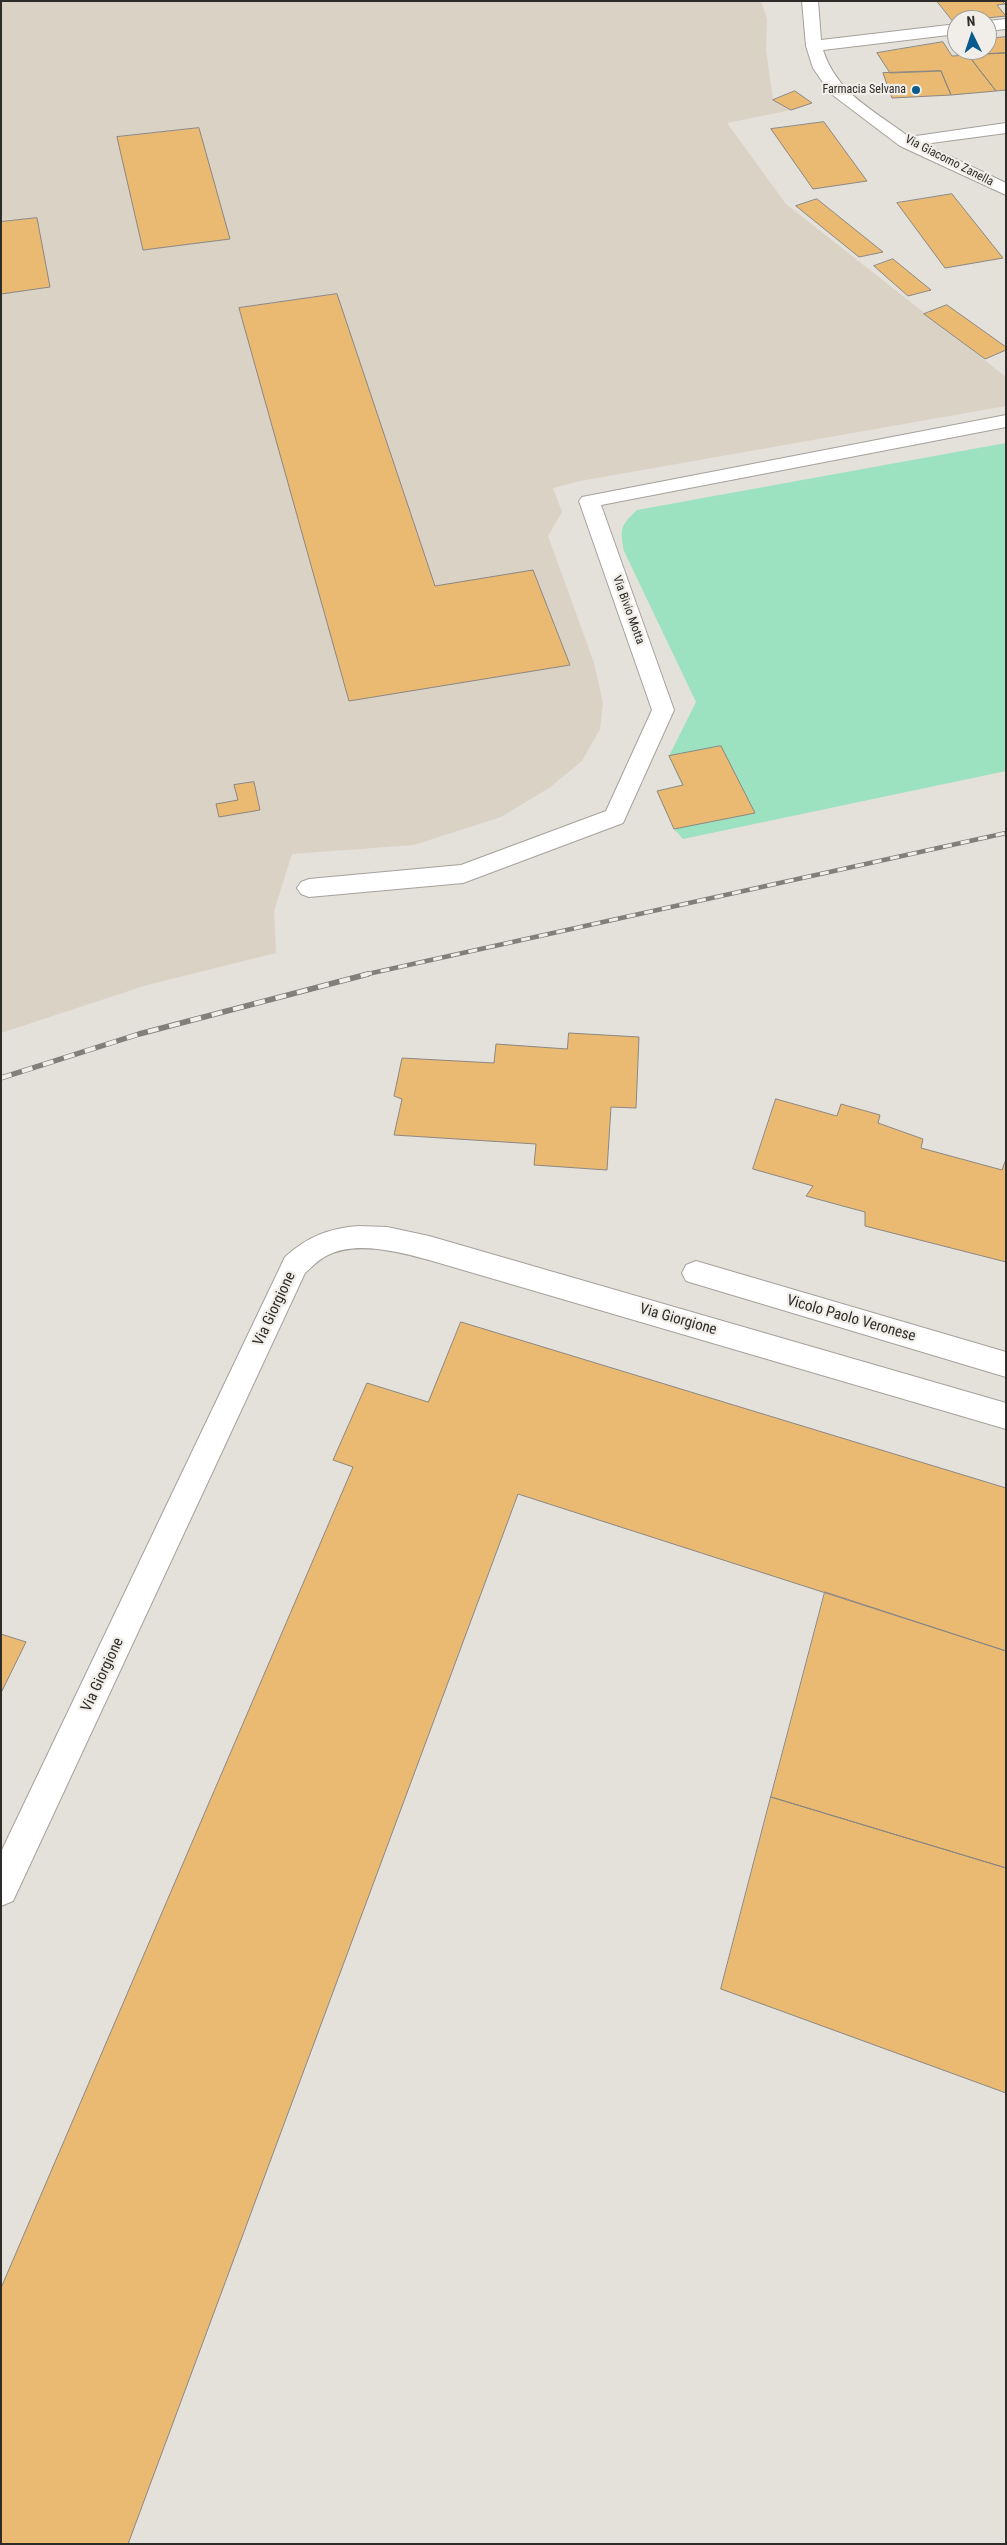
<!DOCTYPE html>
<html>
<head>
<meta charset="utf-8">
<style>
  body { margin:0 }
  #map { position:relative; width:1007px; height:2545px; overflow:hidden; background:#e4e0da; font-family:"Roboto Condensed",sans-serif }
  canvas { display:block }
  .frame { position:absolute; inset:0; border:2px solid #2d2c29; pointer-events:none }
  .north { position:absolute; left:947px; top:10px; width:50px; height:50px; box-sizing:border-box; background:#f1ede8; border:1px solid #a3a09c; border-radius:50%; rotate:356deg; font-size:14px; font-weight:700; line-height:20px; text-align:center; color:#2d2c29 }
  .north::after { content:''; display:block; margin:auto; width:18px; height:22px; background:#0a5b8d; clip-path:polygon(50% 0,100% 100%,50% 72%,0 100%) }
</style>
</head>
<body>
<div id="map">
<canvas width="1007" height="2545"></canvas>
<div class="frame"></div>
<div class="north">N</div>
</div>
<script>
const ctx = document.querySelector('canvas').getContext('2d');
ctx.lineJoin = 'round';
function fillPath(path, color) {
  ctx.fillStyle = color;
  ctx.fill(path, 'evenodd');
}
function trace(path, color, width, dash) {
  ctx.strokeStyle = color;
  ctx.lineWidth = width;
  ctx.lineCap = dash ? 'butt' : 'round';
  ctx.setLineDash(dash || []);
  ctx.stroke(path);
}
function label(font, color, halo, rows, align = 'center') {
  ctx.font = font + ' "Roboto Condensed",sans-serif';
  ctx.lineWidth = 4.5;
  ctx.setLineDash([]);
  ctx.textBaseline = 'middle';
  ctx.strokeStyle = halo;
  ctx.fillStyle = color;
  for (const [text, x, y, turn = 0] of rows) {
    ctx.save();
    ctx.translate(x, y);
    ctx.rotate((+turn || 0) * Math.PI / 180);
    ctx.textAlign = isNaN(turn) ? turn : align;
    if (halo) ctx.strokeText(text, 0, 0);
    ctx.fillText(text, 0, 0);
    ctx.restore();
  }
}
fillPath(new Path2D(`
  M1,1h760l6,18 -1,31 7,50 18,10 -64,13 59,81 220,173v29l-426,75 -27,7 9,24 -14,24 46,127 9,40 -3,26 -18,32 -33,27 -48,29 -87,28 -122,9 -18,57 2,42 -129,32 -146,48z`), '#dbd2c6');
fillPath(new Path2D(`
  M1006,443v328l-323,68 -9,-10 -17,-38 25,-6 -13,-29 27,-54 -72,-151c-4,-22 -4,-25 13,-41z`), '#9ce2c1');
const building = new Path2D(`
  M937,1h65l3,3 -8,1 9,11 -19,2 2,3h-2l-30,-1 -1,5z
  M1006,37v16l-38,2 -3,-5h22v-11z
  M943,42l9,14 16,-1 28,36 -45,4 -10,-24 -51,2 -13,-20z
  M1006,53v37l-10,1 -28,-36z
  M941,71l10,24 -59,3 -9,-25z
  M795,91l17,12 -21,7 -18,-10z
  M824,122l43,59 -54,8 -42,-60z
  M199,128l31,111 -87,11 -26,-113z
  M952,194l51,64 -58,10 -48,-65z
  M817,199l66,53 -24,5 -63,-51z
  M37,218l13,69 -49,7v-72z
  M893,259l38,31 -23,6 -34,-30z
  M337,294l98,292 98,-16 37,95 -221,36 -110,-393z
  M947,305l59,42v3l-21,9 -61,-45z
  M721,746l34,67 -81,16 -17,-38 26,-6 -14,-29z
  M254,782l6,28 -41,7 -3,-13 22,-4 -4,-15z
  M569,1033l70,4 -3,71 -25,-1 -4,63 -73,-5 2,-21 -142,-9 8,-36 -8,-3 8,-38 92,5 2,-19 71,5z
  M776,1099l61,17 4,-12 39,11 -2,8 45,16 -2,9 81,22 4,-11v103l-141,-36v-14l-59,-16 7,-10 -60,-17z
  M461,1322l545,166v163l-488,-157 -390,1050h-127v-256l352,-821 -20,-7 34,-77 61,19z
  M825,1592l181,59v217l-235,-71z
  M1,1634l25,8 -25,51z
  M771,1797l235,71v225l-285,-104z`);
fillPath(building, '#eaba73');
trace(building, '#8b8782', 1);
const minor = new Path2D(`
  M802,1h16l3,39 136,-16v10l-134,16c14,44 51,60 86,87l97,-14v10l-82,11 82,39v12l-106,-49 -70,-53 -17,-25 -7,-22z
  M1006,19v10l-19,2v-10z
  M1006,415v12l-405,78 73,205 -51,113 -160,60 -154,14 -8,-3 -4,-6 4,-6 8,-3 152,-14 145,-54 46,-101 -73,-209 3,-4z
  M359,1226l28,1 42,9 577,167v26l-577,-169c-31,-8 -73,-20 -103,-4 -8,4 -14,11 -21,17l-292,628 -12,5v-54l284,-595c22,-20 44,-29 74,-31z
  M696,1261l310,91v25l-320,-96 -4,-8 4,-8z`);
trace(minor, '#a5a19c', 2);
fillPath(minor, '#fff');
const railFar1 = new Path2D(`
  M363,975l643,-142`);
const rail = new Path2D(`
  M1,1078l138,-44 229,-60`);
trace(railFar1, '#827f7b', 4.5);
trace(rail, '#827f7b', 5.5);
trace(railFar1, '#f1ede8', 3, [9]);
trace(rail, '#f1ede8', 4, [11]);
for (const [x, y, r, color] of [
  [916,90,5,"#0a5b8d"]
]) {
  const dot = new Path2D();
  dot.arc(x, y, r, 0, 2 * Math.PI);
  ctx.fillStyle = color;
  ctx.fill(dot);
  trace(dot, '#f1ede8', 2);
}
label('12px', '#2d2c29', '#f1ede8', [
  ["Farmacia Selvana",906,90]
], 'right');
label('12px', '#2d2c29', '#f1ede8', [
  ["Via Giacomo Zanella",949,161,27],
  ["Via Bivio Motta",628,610,70]
]);
label('15px', '#2d2c29', '#f1ede8', [
  ["Via Giorgione",275,1309,-65],
  ["Vicolo Paolo Veronese",851,1319,16],
  ["Via Giorgione",678,1320,16],
  ["Via Giorgione",103,1675,-65]
]);
</script>
</body>
</html>
